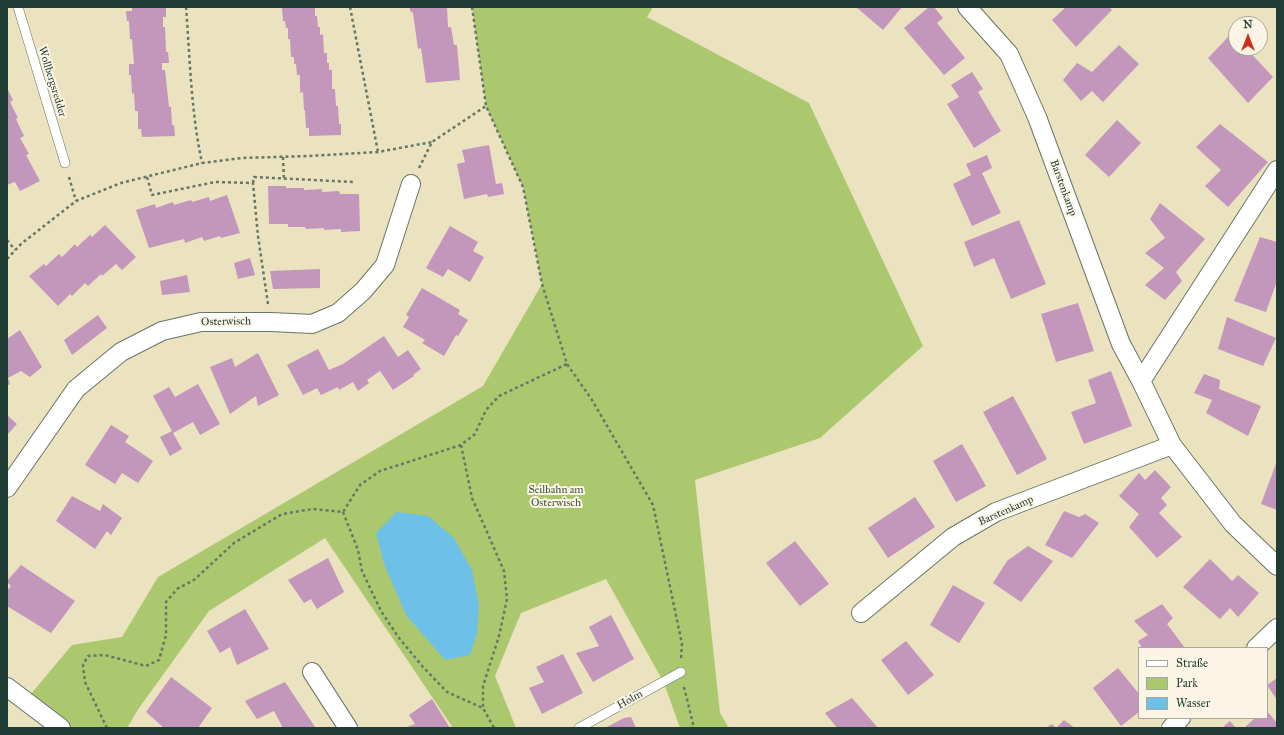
<!DOCTYPE html>
<html>
<head>
<meta charset="utf-8">
<style>
  body { margin:0 }
  #map { position:relative; width:1284px; height:735px; overflow:hidden; background:#ebe2c0; font-family:"IM FELL Great Primer",serif }
  canvas { display:block }
  .frame { position:absolute; inset:0; border:8px solid #1f3d34; pointer-events:none }
  .legend { position:absolute; left:1138px; top:647px; width:130px; height:72px; box-sizing:border-box; background:#fcf5e5; border:1px solid #a4ab9e; margin:0; padding:5px 7px; list-style:none; font-size:12px; color:#1f3d34 }
  .legend li { display:flex; align-items:center; gap:8px; height:20px }
  .legend b { width:20px; border:1px solid #a4ab9e }
  .north { position:absolute; left:1228px; top:16px; width:40px; height:40px; box-sizing:border-box; background:#fcf5e5; border:1px solid #a4ab9e; border-radius:50%; rotate:0deg; font-size:11px; font-weight:700; line-height:16px; text-align:center; color:#1f3d34 }
  .north::after { content:''; display:block; margin:auto; width:14px; height:18px; background:#c8321e; clip-path:polygon(50% 0,100% 100%,50% 72%,0 100%) }
</style>
</head>
<body>
<div id="map">
<canvas width="1284" height="735"></canvas>
<div class="frame"></div>
<ul class="legend">
<li><b style="height:5px;background:#fff"></b>Straße</li>
<li><b style="height:11px;background:#acc86f"></b>Park</li>
<li><b style="height:11px;background:#6dc1e9"></b>Wasser</li>
</ul>
<div class="north">N</div>
</div>
<script>
const ctx = document.querySelector('canvas').getContext('2d');
ctx.lineJoin = 'round';
function fillPath(path, color) {
  ctx.fillStyle = color;
  ctx.fill(path, 'evenodd');
}
function trace(path, color, width, dash) {
  ctx.strokeStyle = color;
  ctx.lineWidth = width;
  ctx.lineCap = dash ? 'butt' : 'round';
  ctx.setLineDash(dash || []);
  ctx.stroke(path);
}
function label(font, color, halo, rows, align = 'center') {
  ctx.font = font + ' "IM FELL Great Primer",serif';
  ctx.lineWidth = 4;
  ctx.setLineDash([]);
  ctx.textBaseline = 'middle';
  ctx.strokeStyle = halo;
  ctx.fillStyle = color;
  for (const [text, x, y, turn = 0] of rows) {
    ctx.save();
    ctx.translate(x, y);
    ctx.rotate((+turn || 0) * Math.PI / 180);
    ctx.textAlign = isNaN(turn) ? turn : align;
    if (halo) ctx.strokeText(text, 0, 0);
    ctx.fillText(text, 0, 0);
    ctx.restore();
  }
}
fillPath(new Path2D(`
  M472,7h181l-6,10 162,86 114,243 -103,92 -125,42 25,233 9,15h-49l-16,-45 -58,-104 -85,34 -26,63 21,52h-63l-128,-190 -116,73 -70,97 -12,20h-66l-36,-27 47,-56 50,-8 36,-60 325,-191 59,-102 -19,-97 -37,-81z`), '#acc86f');
fillPath(new Path2D(`
  M397,512l31,4 26,22 18,32 7,35 -2,29 -7,21 -25,5 -39,-45 -22,-51 -8,-31z`), '#6dc1e9');
fillPath(new Path2D(`
  M132,7h34v10h-3v10h2l1,25h2l1,11h-7v7h3l4,37h2l1,18h2l1,11 -33,1 -1,-8h-3v-18h-3l-1,-18 -2,1 -1,-19h-2v-11h5l-2,-25h-2l-1,-18h-2l-1,-10h6z
  M282,7h33v9h2l1,11h2v8l3,-1 1,19h3v10h2v7h3v19h3l1,17h2l1,18h2v11l-32,1v-8h-3l-1,-18h-1l-1,-18 -3,1v-18h-3l-1,-11h-2v-7h-3l-1,-18h-2v-11h-2l-1,-7h-2z
  M410,7h37l1,20h3l3,18h3l3,35 -34,3 -5,-35 -3,1 -5,-36 -3,-2z
  M856,7h46l-19,23z
  M929,7h5l9,11 -6,5 28,35 -21,17 -40,-47z
  M1066,7h43l3,3 -36,37 -24,-27z
  M1232,33l4,4v11h10l27,29 -25,26 -40,-45z
  M1119,45l20,19 -36,38 -11,-11 -11,10 -18,-21 14,-17 15,9z
  M972,72l11,17 -5,3 23,39 -27,17 -27,-44 12,-7 -8,-12z
  M7,88l6,12 -3,2 8,16 -2,1 8,17 -4,2 9,16 -3,1 14,26 -20,10 -5,-9 -8,3z
  M1117,120l24,23 -32,34 -24,-22z
  M1220,124l48,38 -40,45 -23,-21 16,-16 -25,-23z
  M489,145l7,39 6,-1 2,11 -16,3 -1,-3 -23,5 -7,-35 8,-2 -3,-12z
  M987,155l5,13 -10,5 19,40 -29,13 -19,-42 18,-9 -5,-11z
  M268,186h18v2h18v2l18,-1v3l17,-1 1,3h19l1,37 -19,1v-3l-17,1v-2l-18,1 -1,-2h-17v-3h-19z
  M227,195l13,38 -19,5 -1,-2 -16,5 -2,-4 -17,6 -1,-4 -35,9 -13,-38 19,-6 1,4 17,-6 1,3 17,-5 1,2 17,-5 1,4z
  M1160,203l45,36 -29,33 6,9 -17,19 -20,-15 19,-17 -19,-15 20,-15 -15,-19z
  M1019,220l27,64 -35,15 -17,-41 -20,9 -10,-25z
  M105,225l31,32 -14,13 -6,-6 -14,12 -1,-2 -13,12 -3,-3 -13,13 -2,-2 -12,12 -29,-30 15,-12 2,2 13,-12 3,3 13,-13 2,3 13,-12 2,2z
  M450,226l28,16 -5,9 11,6 -14,25 -22,-13 -5,8 -17,-9z
  M1260,237l17,5v39l-11,31 -32,-11z
  M250,258l5,17 -17,4 -4,-16z
  M320,269v19l-47,1 -3,-18z
  M187,275l3,17 -28,3 -2,-14z
  M422,288l38,22 -2,4 10,6 -10,16 -2,-1 -12,21 -22,-13 3,-3 -22,-13 6,-10 -3,-2z
  M1078,303l16,48 -38,11 -15,-48z
  M98,315l9,13 -35,27 -8,-15z
  M1227,317l49,21 -13,28 -45,-17z
  M20,330l22,37 -12,10 -9,-6 -13,7 2,6 -3,2v-47z
  M384,336l14,21 10,-7 13,19 -8,6 1,1 -21,14 -13,-19 -13,9 2,3 -11,8 -5,-9 -14,8 -1,-3 -17,8 -4,-7 -14,7 -16,-30 31,-16 11,21 14,-6z
  M258,353l21,42 -21,11 -2,-10 -26,18 -20,-47 22,-9 3,9z
  M1111,371l21,55 -48,18 -13,-32 25,-9 -8,-23z
  M1204,374l16,6 -1,9 42,17 -13,30 -42,-23 6,-13 -18,-7z
  M198,384l22,40 -20,11 -7,-13 -20,11 9,16 -12,7 -10,-19 12,-6 -19,-35 16,-9 6,10z
  M1013,396l34,63 -30,16 -34,-63z
  M7,415l10,9 -10,11z
  M111,425l18,11 -4,6 28,19 -15,22 -16,-10 -7,11 -30,-19z
  M962,444l24,42 -30,16 -23,-41z
  M1277,461v49l-16,-6z
  M1155,470l16,17 -10,11 6,7 -8,8 23,24 -25,21 -28,-31 10,-13 -20,-18 20,-23 6,7z
  M72,496l28,15 3,-7 19,14 -11,17 -4,-4 -12,18 -39,-28z
  M915,497l20,30 -47,31 -20,-30z
  M1064,511l15,6 6,-3 14,9 -27,35 -27,-13z
  M795,541l34,43 -29,22 -34,-43z
  M1028,546l25,15 -32,41 -28,-19 14,-22z
  M328,558l16,34 -27,17 -6,-10 -7,4 -16,-23z
  M1210,559l22,22 6,-6 21,18 -21,24 -8,-9 -10,11 -37,-32z
  M21,565l54,36 -24,32 -44,-27v-15l4,-5 -4,-4v-1z
  M953,585l32,18 -26,40 -29,-18z
  M1162,604l11,14 -6,6 18,24h-43l-4,-7 10,-6 -14,-14z
  M245,609l24,40 -32,16 -7,-18 -10,6 -13,-22z
  M611,615l23,44 -41,23 -17,-29 23,-7 -10,-19z
  M906,641l28,34 -26,20 -27,-35z
  M563,654l20,39 -41,21 -13,-26 15,-6 -8,-15z
  M1118,668l21,26v18l-18,14 -28,-38z
  M171,677l41,31 -14,20h-34l-18,-16z
  M1277,678v22l-10,-15z
  M285,682l30,45 -3,1h-29l-9,-17 -17,8 -12,-18z
  M852,698l26,30h-41l-12,-15z
  M432,699l18,29h-46l11,-4 -6,-9z
  M1267,711l10,12v5h-33l11,-10h12z
  M631,717l5,11h-31l19,-10z
  M1064,720l11,8h-29l6,-4 4,4z
  M1230,721l6,7h-14z`), '#c396bc');
const lane = new Path2D(`
  M18,7l47,156
  M579,728l102,-56`);
const street = new Path2D(`
  M967,7l42,47 28,63 84,227 20,37 31,64 61,79 44,42
  M1141,381l136,-211
  M7,488l69,-99 45,-37 41,-21 39,-9h70l41,2 26,-11 25,-22 22,-26 26,-81
  M861,613l92,-76 43,-25 176,-67
  M1256,648l21,-20
  M312,672l36,56
  M7,687l54,41
  M1171,728l10,-10`);
trace(lane, '#667765', 10);
trace(street, '#667765', 20);
trace(new Path2D(`
  M186,7c4,52 5,105 16,156
  M350,7l28,145
  M472,7l14,99 37,81 19,97 25,80 25,36 61,105 29,139 -1,14
  M283,157l1,22
  M419,168l13,-26 54,-36
  M69,177l7,24
  M147,177l5,18 63,-13 38,1 5,53 10,68
  M253,183l1,-6 99,5
  M7,240l8,10
  M7,259l14,-15 55,-43 45,-18 81,-20 40,-5 66,-2 70,-4 54,-10
  M461,445l11,53 32,73 3,28 -8,37 -16,50v22
  M343,512l15,38 4,21 19,40 18,27 24,29 24,25 36,16 11,20
  M684,687l10,41
  M107,728l-22,-46 -2,-17 5,-9 17,-1 41,11 13,-6 7,-25v-33l11,-13 17,-9 40,-37 48,-29 31,-5 30,3 17,-27 20,-14 81,-26 14,-11 11,-24 13,-14 68,-32`), '#667765', 2.5, [3, 3]);
trace(lane, '#fff', 9);
trace(street, '#fff', 18);
label('11px', '#1f3d34', '#fcf5e5', [
  ["Wollbergsredder",52,82,73],
  ["Barstenkamp",1063,188,70],
  ["Osterwisch",226,322,-1],
  ["Barstenkamp",1006,511,-24],
  ["Holm",630,700,-29]
]);
label('11px', '#3b5940', '#fcf5e5', [
  ["Seilbahn am",556,490],
  ["Osterwisch",556,503]
]);
</script>
</body>
</html>
